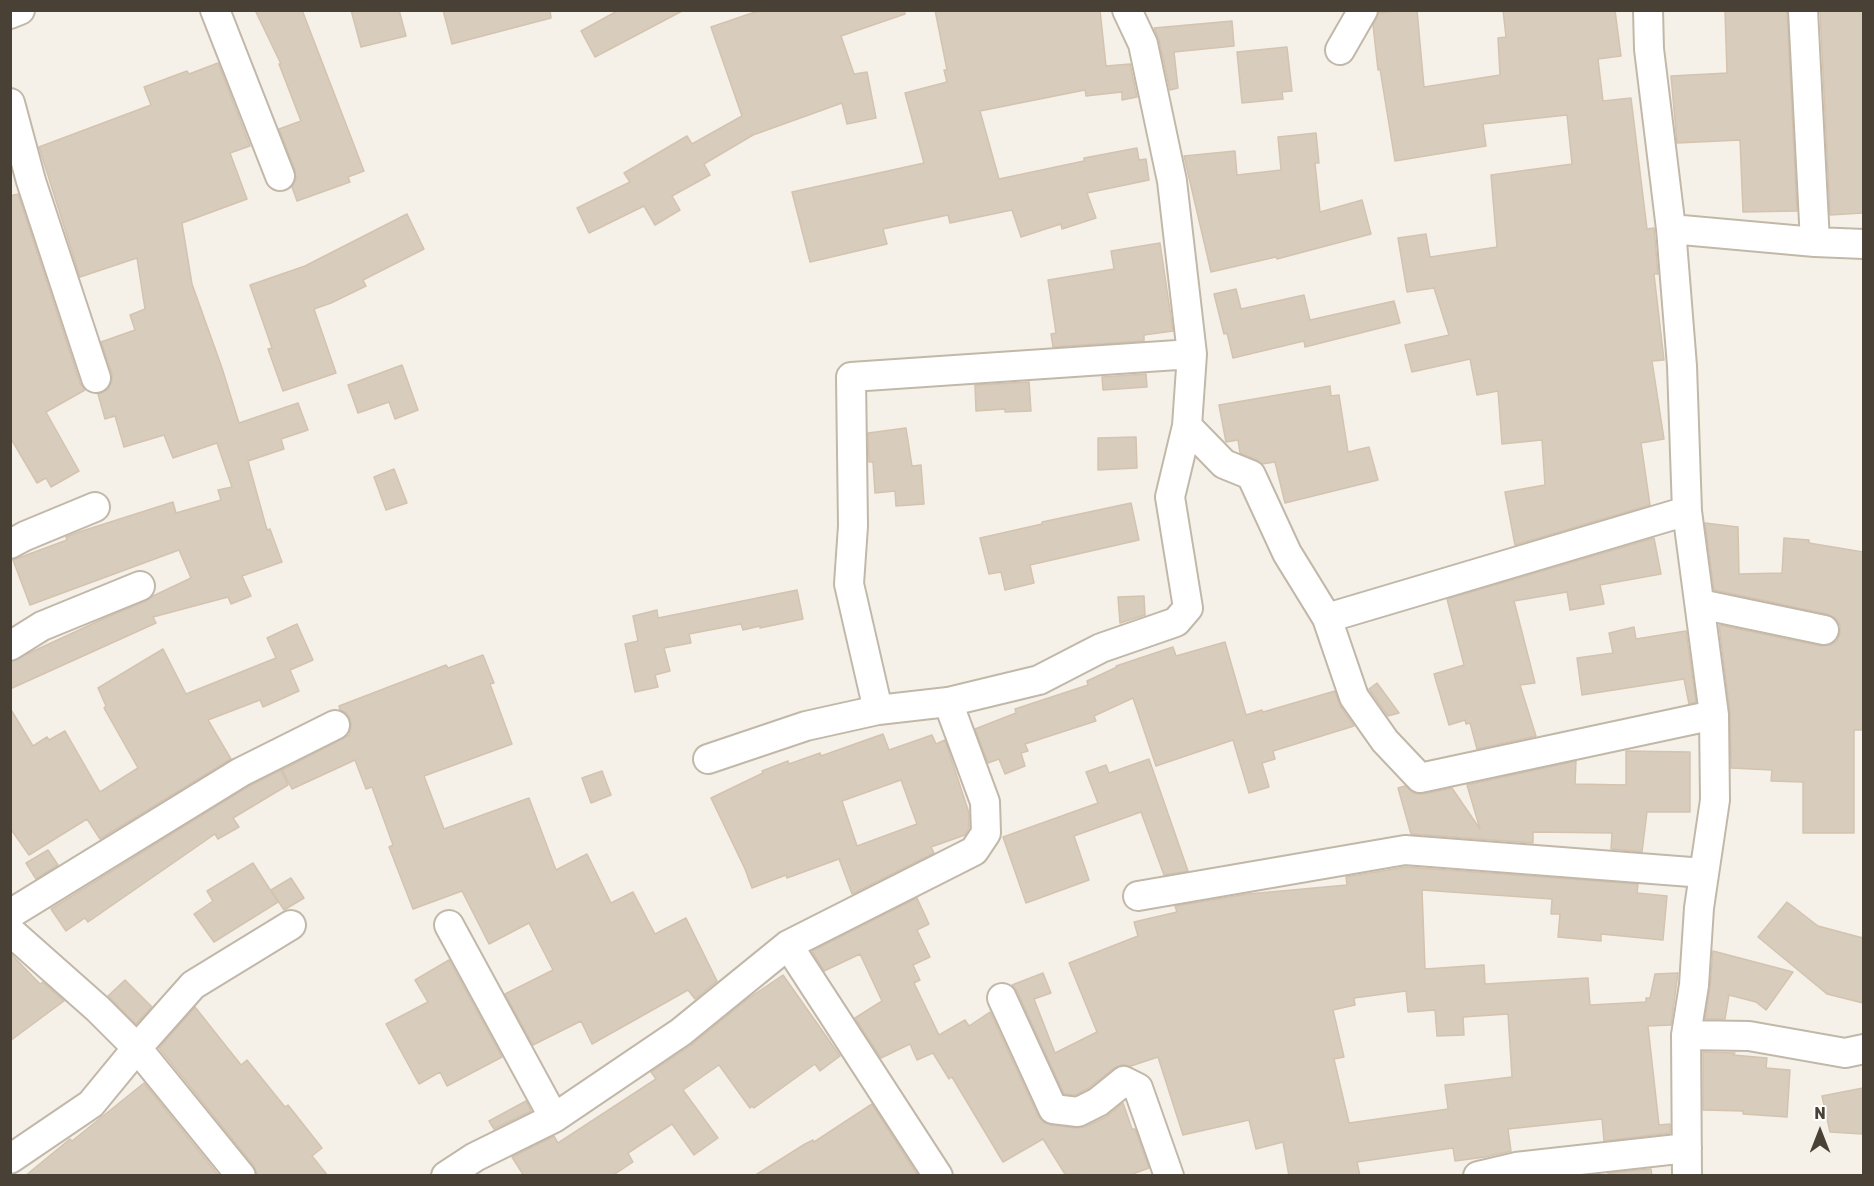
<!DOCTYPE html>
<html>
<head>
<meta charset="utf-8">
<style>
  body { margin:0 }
  #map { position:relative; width:1874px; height:1186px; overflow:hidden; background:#f6f1e8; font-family:Rubik,sans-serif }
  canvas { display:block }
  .frame { position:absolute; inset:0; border:12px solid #4a4136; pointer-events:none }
  .north { position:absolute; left:1790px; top:1102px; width:60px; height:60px; -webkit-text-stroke:4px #fff; paint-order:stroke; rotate:0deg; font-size:16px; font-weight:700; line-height:24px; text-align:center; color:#4a4136 }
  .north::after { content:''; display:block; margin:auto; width:21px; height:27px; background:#4a4136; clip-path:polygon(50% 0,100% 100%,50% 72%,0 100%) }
</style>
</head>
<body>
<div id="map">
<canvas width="1874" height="1186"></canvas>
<div class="frame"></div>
<div class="north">N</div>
</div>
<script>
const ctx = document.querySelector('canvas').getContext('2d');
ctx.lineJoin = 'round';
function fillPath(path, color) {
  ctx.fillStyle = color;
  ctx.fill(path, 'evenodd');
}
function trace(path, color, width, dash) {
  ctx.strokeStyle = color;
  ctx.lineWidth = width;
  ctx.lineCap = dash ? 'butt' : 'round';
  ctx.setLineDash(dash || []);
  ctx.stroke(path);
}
const building = new Path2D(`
  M255,10h47l62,161 -16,6 2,5 -53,19 -5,-14 4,-8 -1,-9 -16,-41 22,-8 -22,-57h2z
  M351,10h48l7,26 -45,11z
  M443,10h107l1,8 -99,26z
  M619,10h65l-89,47 -14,-26z
  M761,10h143l1,4 -64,22 13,38 13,-2 9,46 -29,6 -5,-21 -89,32 -49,29 6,11 -38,21 8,14 -25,15 -11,-19 -55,27 -12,-25 53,-26 -6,-9 63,-37 5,8 50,-28 -31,-89z
  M935,10h165l6,56 24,-2 7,33 -15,3v-8l-36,4 -1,-6 -105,21 19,68 85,-18v-3l53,-10 2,12 7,-1 3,21 -62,13 9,25 -34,11 -1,-5 -40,13 -9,-27 -62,13 -2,-8 -65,14 4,15 -77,18 -18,-70 132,-29 -19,-70 42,-11 -3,-12h3z
  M1404,10h13l7,77 76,-12 -2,-37 8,-1 -3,-27h112l6,46 -23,3 5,42 28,-3 16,131 7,-1 4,46h-4l10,86 -12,1 12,78 -23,4 9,62 -135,40 -10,-53 40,-7 -3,-45 -40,4 -4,-53 -21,4 -7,-36 -58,13 -7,-27 44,-10 -15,-47 -27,4 -9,-54 28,-4 4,23 67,-10 -6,-72 81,-11 -5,-49 -84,9 3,22 -91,15 -15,-92 -2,1 -5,-45 6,-12z
  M1725,10h62l10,201 -54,1 -3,-72 -63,3 -6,-67 56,-3z
  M1820,10h43v203l-33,2z
  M1232,21l2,25 -60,6 4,36 -8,2 -11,-50 -5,-12z
  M1287,47l5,44 -10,1 1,7 -41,4 -5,-51z
  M218,63l32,83 -20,7 17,46 -65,24 10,61 30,84 17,55 59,-20 10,27 -27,9 3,10 -36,12 19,69 3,-1 12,33 -40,14 9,20 -20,8 -3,-7 -75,20 3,6 -146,66v-27l95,-44 41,-17 7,-5 38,-18 -12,-28 -149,55 -17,-45 54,-20 -1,-3 13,-5 94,-30 3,11 45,-13 -3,-10 14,-3 -15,-44 -44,15 -9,-23 -40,12 -9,-31 -10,3 -7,-25 10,-5 4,-8v-8l-11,-31 34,-12 -5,-15 15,-6 -8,-51 -57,19 -41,-130 112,-42 -7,-18 43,-16 2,3z
  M1316,133l3,30h-4l5,49 42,-12 9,34 -94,25 -1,-2 -65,15 -27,-116 51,-5 2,24 44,-5 -3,-33z
  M18,194l62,189 5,7 -39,22 33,59 -28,16 -5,-9 -9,5 -27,-46v-241z
  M407,214l17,35 -61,31 3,6 -35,17 -17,6 22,64 -53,18 -15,-42 4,-1 -22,-63 55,-19z
  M1160,243l13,88 -29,4v6l-91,6 -2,-13 5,-1 -8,-53 66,-11 -3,-18z
  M1236,289l5,20 63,-14 6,25 84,-19 6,22 -95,24 -1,-6 -71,17 -6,-25 -3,1 -10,-40z
  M402,365l16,45 -23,9 -6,-17 -31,11 -10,-28z
  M1146,374l1,13 -44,3 -1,-13z
  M1029,382l2,29 -26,1v-3l-29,2 -1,-26z
  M1330,386l1,10 8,-1 9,57 21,-5 9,33 -93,23 -10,-41 -13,2 -5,-4 -17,-7 -2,-13 -12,2 -7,-37z
  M906,428l6,38 9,-1 3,39 -28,2 -1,-15 -20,2 -2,-31h-4l-1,-29z
  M1136,437l1,31 -39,2v-32z
  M394,469l13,34 -21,7 -12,-33z
  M1131,503l8,37 -109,25 4,18 -29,7 -4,-18 -12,2 -9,-36 62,-14v-2z
  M1705,523l33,4 1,47 43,-1 2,-35 25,2v3l54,9v178h-9v103h-51v-51l-32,-1 1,-11 -41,-2 -1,-55 -11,-88 102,21 9,-1 7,-4 3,-8v-8l-5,-7 -8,-4 -113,-24z
  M1654,538l7,36 -61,11 4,19 -34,6 -3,-18 -53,9 21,82 -15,2 16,51 -59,13 -7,-26 -4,1 -1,-4 -16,5 -15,-51 30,-9 -17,-66z
  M797,590l6,29 -43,9v-2l-17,4 -2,-6 -52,10 2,9 -27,5 6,23 -15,4 3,12 -23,5 -10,-48 13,-3 -5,-25 24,-6 1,8z
  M1144,596l1,19 -25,8 -2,-26z
  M297,624l16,36 -23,10 9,21 -36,16 -3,-7 -52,20 23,39 -131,80 -13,-20 -58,36 -19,-27v-120l23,38 14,-9 2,3 16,-9 35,61 38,-24 -34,-60 2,-2 -8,-18 65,-39 23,45 90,-36 -9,-20z
  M1634,627l2,12 50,-8 10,71 -7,2 -5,-25 -102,16 -5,-37 36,-5 -4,-20z
  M1225,642l21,73 16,-5 1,2 72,-21 5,15 14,20 -81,25 2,8 -13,4 7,24 -20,6 -16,-53 -77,26 -23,-68 -39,18 2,5 -71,23 3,7 -7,2 4,13 -20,8 -6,-15 -11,4 -13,-34 41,-16 -1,-4 73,-24 -1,-4 30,-14 -1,-1 57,-19 3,9z
  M483,655l11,28 -4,1 22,60 -88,32 20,53 85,-31 27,72 31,-16 24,49 22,-11 22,42 31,-16 31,63 -22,18 -7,-9 -96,54 -11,-23 -48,24 -28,-51 48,-24 -24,-47 -40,21 -27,-53 -49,18 -24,-62 4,-2 -21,-58 -6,2 -11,-29 -63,29 -10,-19 67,-35 2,-10 -1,-7 -5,-6 -5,-2 -1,-4 107,-41 2,3z
  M1377,683l22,30 -11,3 -19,-27z
  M883,734l6,16 43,-15 4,9 9,-4 24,73v15l-4,7 -34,12 3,6 -82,41 -13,-35 -52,19 -1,-3 -34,13 -7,-19 -34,-71 52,-25 -1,-2 26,-10 1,3 31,-11 1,3zM901,780l16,44 -60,22 -15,-45z
  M1626,751l64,1v60h-43l-5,40 -31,-3 1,-16 -79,-1v11l-122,-9 -13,-46 7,-2 10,8h8l29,-6 28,41 -13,-44 109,-24 -1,23 51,1z
  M1149,759l39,112 -24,4 -23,-63 -67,24 15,44 -63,23 -23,-66 95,-34 -12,-31 20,-7 3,8z
  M281,770l7,15 -55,33 6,9 -21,12 -3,-5 -127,88 -3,-4 -19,13 -15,-22 198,-123z
  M602,771l9,24 -20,8 -9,-25z
  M48,850l10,15 -22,14 -10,-16z
  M253,863l25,39 -64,40 -20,-28 19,-13 -6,-10z
  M1406,867l232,17 -1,9 30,3 -4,44 -62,-6v7l-43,-4 2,-23h-9l1,-15 -130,-9 3,79 59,-4 1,19 103,-6 2,27 56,-3v-4h4l5,-24 23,-1 -7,52 -23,1 11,99 11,-1v9l-66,8 -2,-22 -94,10 3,22 -26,6 -30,4 -2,-13 -96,14 3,14h-71l-6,-34 -27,7 -7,-29 -66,15 -25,-78 -27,9 -9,-1 -8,3 -25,20 -14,7 -11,-1 -47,-103 -5,-6 31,-12 8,20 -17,6 21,54 42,-21 -28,-69 69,-27 -4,-14 43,-10 -2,-6 73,-12 99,-9 -1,-8zM1406,991l2,21 27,-2 2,26 27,-1 -1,-18 45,-3 4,63 -67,8 3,24 -99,14 -15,-64 10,-2 -11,-47 22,-5 -1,-7z
  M291,878l13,20 -20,12 -13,-20z
  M917,898l12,26 -12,6 13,27 -17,8 7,15 -6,3 25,52 26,-15 4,6 21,-14 48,104 5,6 8,3 25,3 9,-1 21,-10 17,-14 9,26h3l14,39 -22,8 -62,-2 -22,-35 -40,23 -51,-85 -3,2 -16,-26 -16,7 -7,-16 -29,14 -26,-40 27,-17 -22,-47 -36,17 -12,-20z
  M1787,902l31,24 45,12v65l-36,-9 -69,-57z
  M1713,951l80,21 -27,38 -10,-8 -27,-7 -4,24h-20l5,-31z
  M10,953l30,31 3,-2 21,19 -54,40z
  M449,960l53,97 -55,29 -7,-14 -21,12 -33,-60 42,-22 -13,-22z
  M783,975l57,81 -20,15 -5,-7 -61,44 -2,-2 -2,2 -31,-43 -36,25 35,48 -24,17 -22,-31 -44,29 5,9 -21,14h-88l-12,-19 42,-21 4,7 98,-64 -5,-7 39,-26 59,-48z
  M125,980l27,27 -16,17 -28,-28z
  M195,1007l46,58 6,-5 38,47 3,-2 34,43 -10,8 16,20h-71l-3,-10 -95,-118z
  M1703,1052l32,1 -2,2 34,3 -1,10 24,2 -3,47 -44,-3v-3l-40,-1z
  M144,1083l75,93h-194l45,-37 2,2z
  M1863,1088v46l-33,-2 -8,-36z
  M526,1101l5,10 -37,18 -5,-8z
  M872,1104l46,72h-164l51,-32 8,-4 1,2z
  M1651,1169l1,7h-44v-3z`);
fillPath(building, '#d8ccbc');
trace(building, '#d4c3af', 1.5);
const minor = new Path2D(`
  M215,10l65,166
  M1648,10l1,39 22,180 11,137 5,145 27,204 1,85 -16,108 -5,77 -8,50 1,141
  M1803,10l12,232
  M10,14l10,-4
  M1340,50l23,-40
  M10,103l21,78 65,197
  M1671,229l144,13 49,2
  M1187,426l37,38 27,11 36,78 40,65 27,79 31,44 35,37 294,-63
  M10,544l15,-8 70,-29
  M1700,604l124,26
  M1327,618l360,-107
  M10,646l32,-20 98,-40
  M878,710l-29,-126 4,-58 -2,-149 341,-23
  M708,759l98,-33 72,-16 70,-8 91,-22 62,-32 75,-26 12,-14 -18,-111 17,-71 5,-72 -20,-173 -29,-137 -16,-34
  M1138,896l267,-46 299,23
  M10,914l231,-142 94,-47
  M449,925l105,193
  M10,931l88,78 39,39 104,128
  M788,945l150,231
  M1002,998l51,111 25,3 20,-10 26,-21 14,7 31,88
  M1686,1035l63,1 96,17 19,-4
  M10,1159l81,-55 46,-56 56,-63 98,-60
  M446,1176l29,-19 79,-39 127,-86 107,-87 186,-94 12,-18 -1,-31 -37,-100
  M1478,1176l38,-9 171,-19`);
trace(minor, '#c2b8a9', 32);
trace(minor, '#fff', 28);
</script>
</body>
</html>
